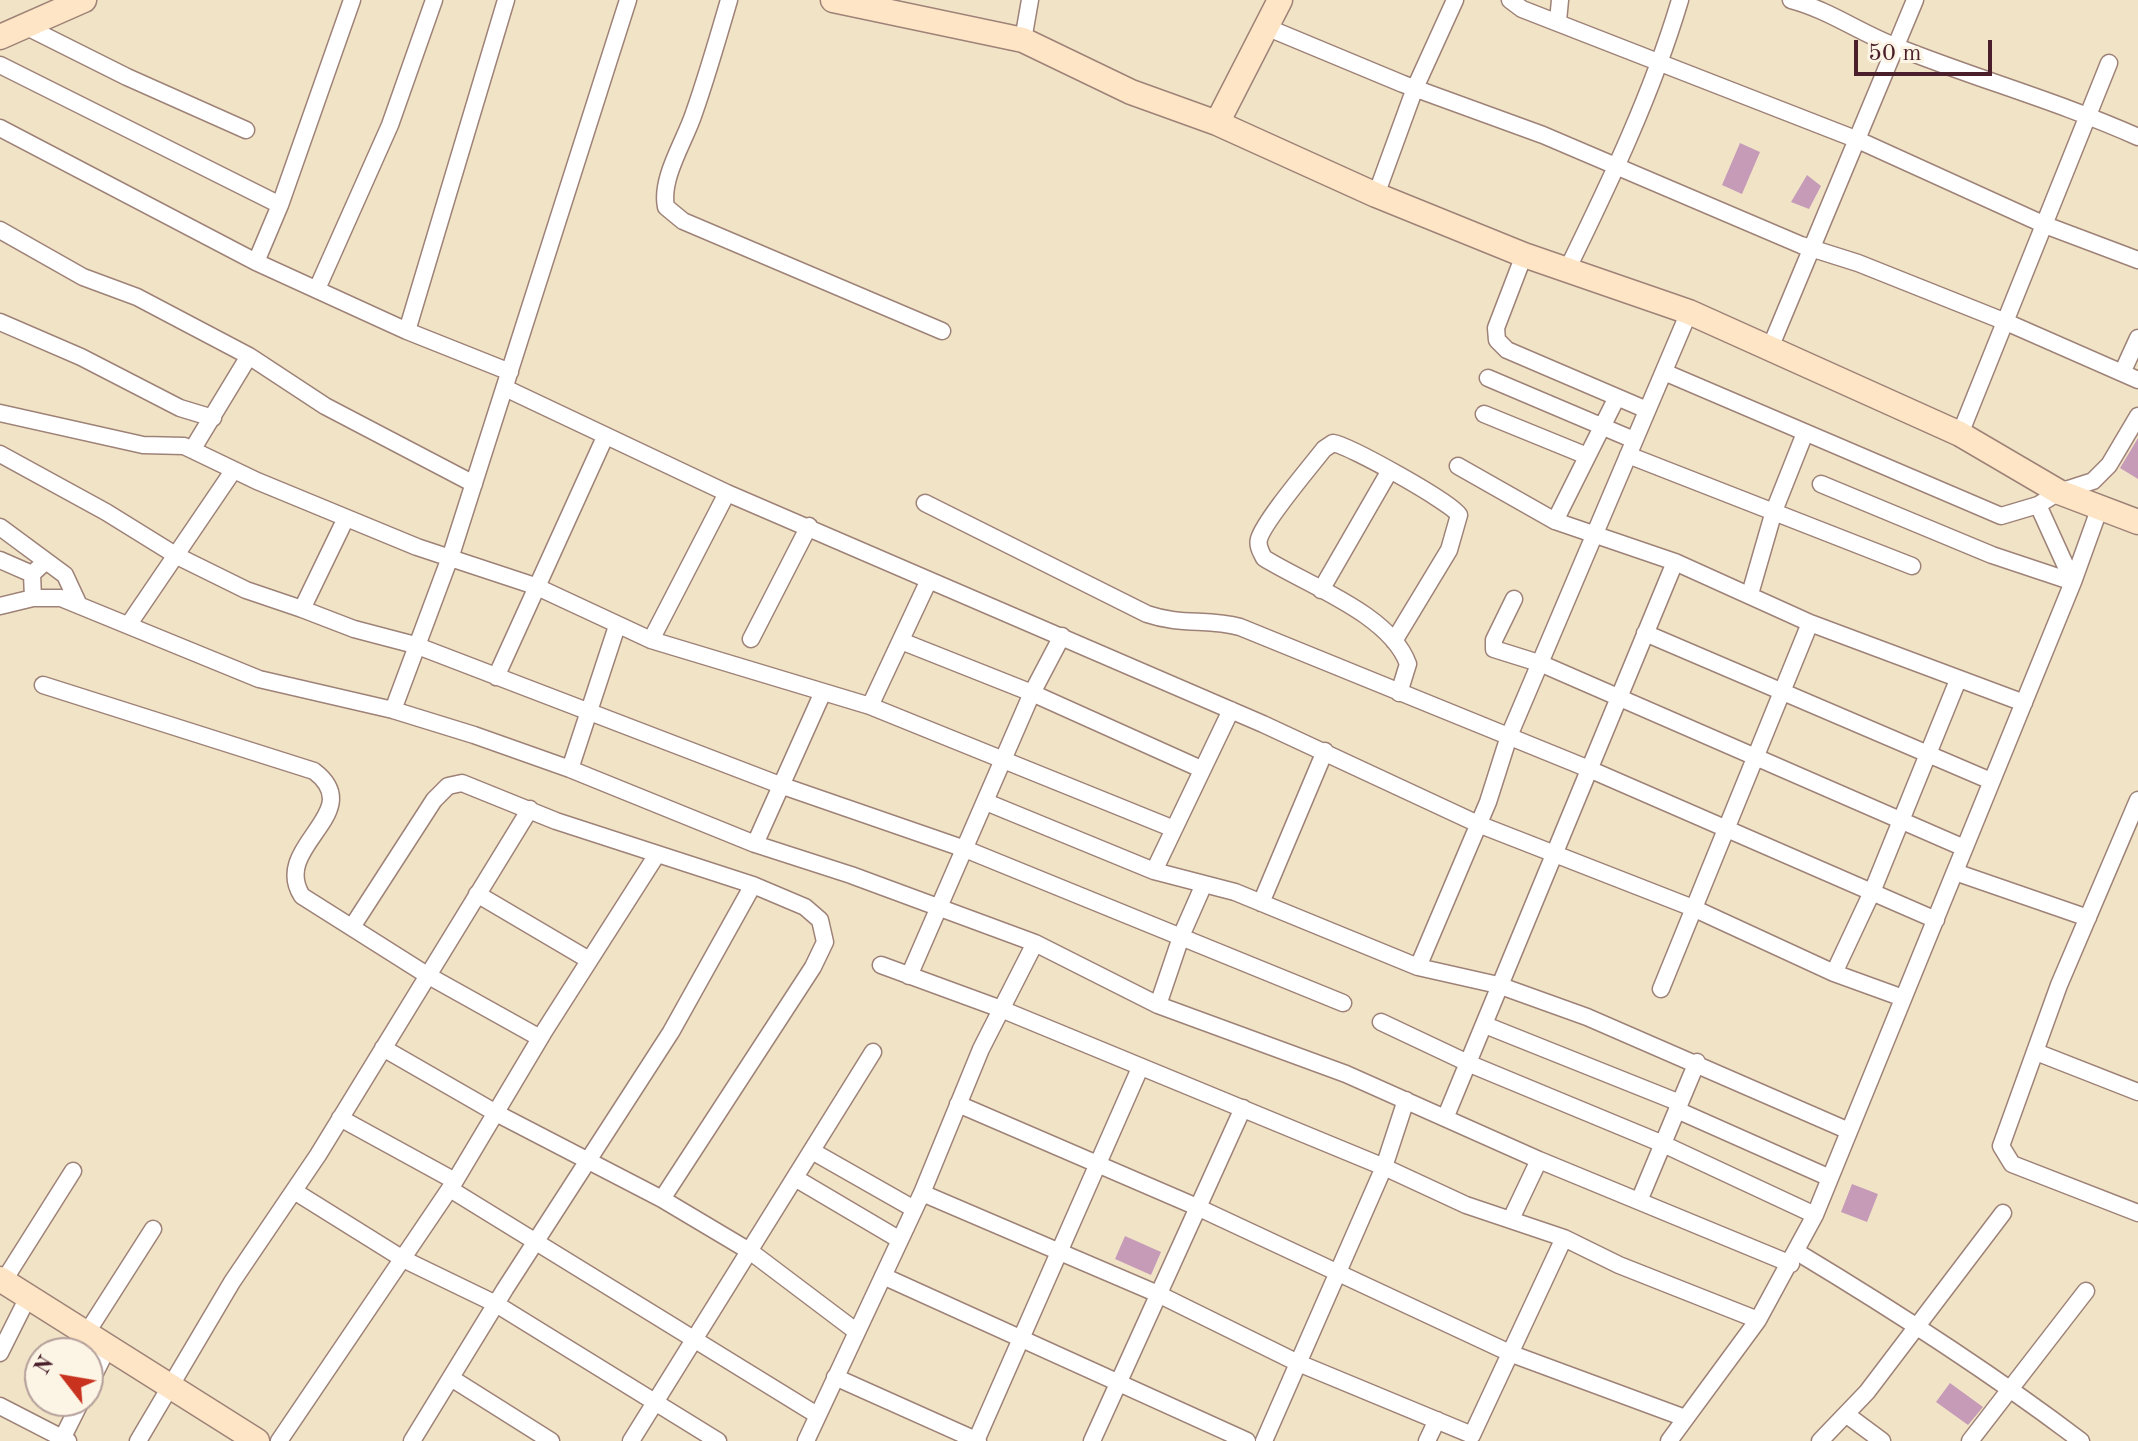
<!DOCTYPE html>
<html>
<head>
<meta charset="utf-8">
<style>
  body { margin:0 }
  #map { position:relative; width:2138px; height:1441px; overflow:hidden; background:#f1e4c6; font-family:"Old Standard TT",serif }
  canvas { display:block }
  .north { position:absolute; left:24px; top:1337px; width:80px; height:80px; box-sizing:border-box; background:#fcf5e5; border:2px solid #b59f9b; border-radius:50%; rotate:301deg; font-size:22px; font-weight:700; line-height:32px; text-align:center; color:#4a1f2b }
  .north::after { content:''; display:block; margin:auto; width:28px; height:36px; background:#c8321e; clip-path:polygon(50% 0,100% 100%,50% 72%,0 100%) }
  .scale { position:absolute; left:1854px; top:40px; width:138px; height:36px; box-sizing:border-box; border:4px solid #4a1f2b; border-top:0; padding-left:10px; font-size:24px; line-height:28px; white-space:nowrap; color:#4a1f2b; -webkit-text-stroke:6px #fcf5e5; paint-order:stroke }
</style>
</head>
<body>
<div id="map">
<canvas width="2138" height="1441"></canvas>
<div class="north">N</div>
<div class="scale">50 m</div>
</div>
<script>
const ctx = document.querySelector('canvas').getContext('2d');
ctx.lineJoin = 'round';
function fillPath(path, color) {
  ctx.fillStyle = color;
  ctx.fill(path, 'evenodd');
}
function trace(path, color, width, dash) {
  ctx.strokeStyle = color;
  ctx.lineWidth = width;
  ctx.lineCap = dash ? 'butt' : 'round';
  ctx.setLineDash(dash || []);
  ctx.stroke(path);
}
fillPath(new Path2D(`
  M1740,143l20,9 -18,42 -20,-9z
  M1807,175l14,11 -12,23 -18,-7z
  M2138,438v41l-18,-11z
  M1852,1184l26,10 -11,28 -26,-10z
  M1125,1236l36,16 -10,23 -36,-16z
  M1950,1383l33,24 -15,18 -32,-23z`), '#c69bb8');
const street = new Path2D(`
  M729,0c-11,38 -22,76 -35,113 -9,28 -34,65 -28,94l17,14 259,110
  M1510,0l12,9 336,131 187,85 93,35
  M1791,0c38,10 69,33 106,47 80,32 163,55 241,90
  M1558,21l2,-21
  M25,26l102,51 119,53
  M1266,27l137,57 140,51 258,110 57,18 148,59 132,58
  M1023,40l7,-40
  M0,65l280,140
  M0,128l256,134 151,69 103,41
  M1376,195l39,-107 40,-88
  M0,230l83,47 54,20 112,59 76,50 149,78
  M1524,255l-28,73 1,12 10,10 140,60
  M256,262l24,-57 72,-205
  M1567,270c43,-88 85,-176 113,-270
  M317,289l73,-164 44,-125
  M0,322l81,35 99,51 33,10
  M407,331l99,-331
  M1770,348l145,-348
  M1664,372l337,144 37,-11 21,-13 34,-11 16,-16 29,-49
  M2122,373l16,-35
  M1488,378l146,62
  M505,388l222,105 536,231 215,100 215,84 141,65 69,25
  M0,413l143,32 41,1 73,35 160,66 118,39 116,54 219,66 58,-124
  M1484,414l103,42
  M1960,434l149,-371
  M192,450l57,-94
  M0,454l106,58 71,44 69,34 56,19
  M1628,455l284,111
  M1458,466l97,55 120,41 135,61 214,80
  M1821,484l171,71 81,27
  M925,503l222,111c35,12 61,4 93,13l349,142 347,151
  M2038,505l35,77
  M346,518l-44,91 52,20 61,16 365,140 185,64 378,154
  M1555,521l61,-122
  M0,527l65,48 13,28
  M0,560l32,14
  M1321,590l68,-118
  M1750,594l24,-83 31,-78
  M33,598l-1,-24 14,-13
  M1514,599l-20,41v9l48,15 420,183
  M0,606l33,-8h28l198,81 134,31 81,25 96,34 185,75 96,31 184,68 123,62 188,69 193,86 252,104
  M129,624l104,-153
  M1645,633l346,148
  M751,639l58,-113
  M651,640l76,-147
  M901,641l131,52 169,76
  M1394,641l55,-91 10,-35c-8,-13 -109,-69 -126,-72l-9,6c-14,18 -60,72 -65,90 -2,7 2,13 5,19 43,27 126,56 144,106l-9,29
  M496,677l109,-240
  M43,685l271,86c55,42 -44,75 -12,125l125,79 113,63
  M870,706l304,123
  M393,710l59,-158 176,-552
  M570,769l47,-143
  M2138,800l-79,185 -58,161 11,18 126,49
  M986,802l168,69 81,21 183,75 80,18 89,32 262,114
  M755,844l68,-152
  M1154,871l77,-161
  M1955,872l133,46
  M477,894l112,66
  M1261,903l64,-152
  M352,927l82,-127 14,-14 14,-3 94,38 197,64 52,22 15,13 5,22 -12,25 -151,232
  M881,965l120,44 383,158 82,38 98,33 55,27 139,55
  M1418,967l70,-165 21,-66 180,-424
  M1834,973l38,-81 86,-212
  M909,976l123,-283 30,-57
  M1661,989l149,-366
  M1158,1005l24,-71 22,-50
  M1381,1022l89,42 193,80 152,71
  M1485,1025l195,78
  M383,1048l113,65 166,86 89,53 106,80
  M2036,1052l102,40
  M958,1104l239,103 315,147 173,64
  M1677,1110l153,68
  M1446,1116l229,-554
  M340,1118l115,63
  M812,1151l102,58
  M795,1178l105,62
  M450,1189l367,226
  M294,1191l109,68 93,45 222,137
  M922,1193l236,101 138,68 176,73 92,-197
  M1639,1201l58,-139
  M1511,1219l28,-59
  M1797,1252c98,59 193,120 284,189
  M883,1276l364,165
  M3,1282l70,-111
  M86,1334l67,-105
  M0,1353l28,-56
  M835,1377l143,64
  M451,1378l100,63
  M88,1387l20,-40
  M0,1406l68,35
  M1847,1415l35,26
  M61,1441l20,-40
  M138,1441l94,-159 86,-127 212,-346
  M279,1441l176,-260 90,-151 111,-174
  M412,1441l93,-152 166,-257 82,-147
  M631,1441l242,-389
  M806,1441l116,-248 59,-144 54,-106
  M976,1441l164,-373
  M1092,1441l151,-333
  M1264,1441l120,-274 22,-67
  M1427,1441l10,-21
  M1669,1441l89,-121 57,-105 258,-633 27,-75
  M1820,1441l47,-49 136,-179
  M1970,1441l116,-150`);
const secondary = new Path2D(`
  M833,0l190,40 108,52 86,31 159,72 148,60 165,57 271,122 99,58 79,30
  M0,37l84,-37
  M1217,123l63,-123
  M0,1279l257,162`);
trace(street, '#9e8278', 19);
trace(secondary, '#9e8278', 27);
trace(street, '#fff', 16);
trace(secondary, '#fde5c5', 24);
</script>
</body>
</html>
